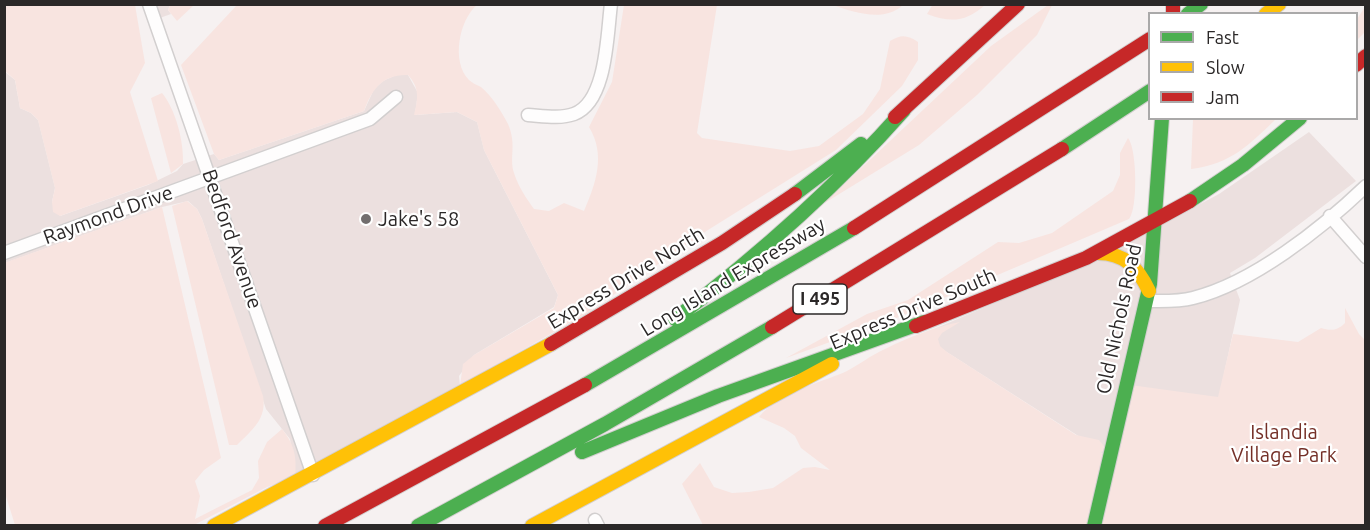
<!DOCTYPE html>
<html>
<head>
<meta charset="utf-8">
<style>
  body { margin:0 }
  #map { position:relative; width:1370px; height:530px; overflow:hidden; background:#f6f1f1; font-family:Ubuntu,sans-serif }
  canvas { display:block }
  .frame { position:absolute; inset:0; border:6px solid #2b2828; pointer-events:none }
  .legend { position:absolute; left:1148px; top:12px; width:210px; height:108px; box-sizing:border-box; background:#fff; border:2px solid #aaa9a9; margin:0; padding:8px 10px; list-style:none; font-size:18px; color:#2b2828 }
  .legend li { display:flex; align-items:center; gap:12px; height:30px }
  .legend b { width:30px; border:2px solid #aaa9a9 }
</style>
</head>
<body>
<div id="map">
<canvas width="1370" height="530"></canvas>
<div class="frame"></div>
<ul class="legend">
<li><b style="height:8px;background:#4caf50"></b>Fast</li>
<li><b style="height:8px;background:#ffc107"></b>Slow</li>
<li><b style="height:8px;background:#c62828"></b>Jam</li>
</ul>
</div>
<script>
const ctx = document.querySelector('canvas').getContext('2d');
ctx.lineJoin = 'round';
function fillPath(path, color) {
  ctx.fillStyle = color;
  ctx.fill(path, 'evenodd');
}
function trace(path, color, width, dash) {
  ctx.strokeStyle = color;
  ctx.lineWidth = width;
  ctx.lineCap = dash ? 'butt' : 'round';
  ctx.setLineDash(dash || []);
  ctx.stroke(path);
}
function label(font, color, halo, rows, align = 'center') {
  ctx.font = font + ' Ubuntu,sans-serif';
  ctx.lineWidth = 4.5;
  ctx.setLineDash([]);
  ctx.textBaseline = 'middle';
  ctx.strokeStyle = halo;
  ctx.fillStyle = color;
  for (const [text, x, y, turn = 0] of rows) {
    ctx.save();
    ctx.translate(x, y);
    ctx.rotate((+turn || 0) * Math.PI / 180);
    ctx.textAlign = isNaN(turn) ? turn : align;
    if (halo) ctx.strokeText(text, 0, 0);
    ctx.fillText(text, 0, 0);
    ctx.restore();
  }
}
fillPath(new Path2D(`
  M152,5h18l-2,5 3,4 -14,5z
  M4,71l11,9 5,28 11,5 7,7 17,68 -3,14 8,14 88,-31 29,-14 6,-7 31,-10 5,6 145,-49 10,-22 9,-8 13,-6h12l10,18 -3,22 42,-3 20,10 7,28 74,145 -4,12 -80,48 -15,21 1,10 -165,92 -5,-39 -24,-30 -64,-190 -5,-10 -9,-8 -26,6 -157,56z
  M1309,132l47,49 -101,77 -25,15 10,27 -21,97 -112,57 -49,-10 22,-7 -160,-102 173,-74 126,-67z`), '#ece0df');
fillPath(new Path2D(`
  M933,4h52v1c-19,17 -34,18 -58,9z
  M4,5h131l10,58 -15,29 28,89 -98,35 -7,-4 -1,-10 3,-14 -17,-68 -7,-7 -11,-5 -5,-28 -10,-9z
  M170,5v-1l24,1 -17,16 -9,-11z
  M237,5h240c-18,15 -26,57 -8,75 3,3 8,5 12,7 11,9 20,24 27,37 9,21 1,33 6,49 4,13 12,25 20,36l15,2 15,-8 20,8c12,-28 22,-56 5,-84l23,-45 12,-77h93l-20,128 5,5 88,13 29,-5 44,-32 17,-25 10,-48c11,-7 18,-6 28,1v18l-16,26 -66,64 -128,80 -121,83 -127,73 3,-22 11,-9 80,-47 4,-13 -74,-145 -7,-28 -20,-10 -43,3c4,-16 6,-27 -6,-40 -25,-1 -36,14 -44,36l-145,49 -5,-6 -33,-89z
  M832,5l71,-1v1c-19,18 -49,7 -71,0z
  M1048,5h4l-15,30 -60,60 -58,50 -96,59 168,-158z
  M1365,7v25l-8,8v-21z
  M162,93c14,17 22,49 21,71l-12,9 -20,-75z
  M1193,119v-1l83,1c-27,26 -45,45 -85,50z
  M1128,138c9,10 10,71 1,81l-230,98 -113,41 81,-44 41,-14 90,-58 21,1 33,-10 61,-42 7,-16v-22z
  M187,201l10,8 5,10 61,177c4,23 -11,34 -26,49h-8l-57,-239z
  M162,207l59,251 -17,12 -9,11 5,15 -5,23 57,-29 7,-12 -1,-17 9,-19 15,-13c13,16 15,29 13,49l-28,9 -73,38h-179l-11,-35v-227z
  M1345,308l14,26 6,6v185h-662l-21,-41 18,-21 14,24 18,6 17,-1 24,-4 30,-20 12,-1 15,3 -29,-22 -6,-12 -11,-8 -25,-11c20,-25 58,-33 86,-45 14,-7 26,-17 40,-23 24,-12 50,-22 75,-27l-18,11 -4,6 2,7 7,6 129,83 23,5 7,9 -6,4 7,1 16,-70 95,13 15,-63 65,8 23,-14c10,3 16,3 24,-5z`), '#f8e4e0');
const street = new Path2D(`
  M149,4l164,471
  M528,115c15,1 32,4 46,-1 33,-12 33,-80 37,-110
  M1330,216l36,41
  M4,253l366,-134 26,-22
  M1147,301c15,0 31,1 46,-3 60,-15 128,-69 173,-112
  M595,520l3,6`);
const fast = new Path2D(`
  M1188,14l13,-10
  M1062,149l88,-58
  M795,194l66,-50
  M1190,201l53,-36 57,-47
  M675,319c83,-63 160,-131 229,-209
  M585,385l269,-157
  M582,452l136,-56 206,-74
  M418,526l187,-102 167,-97
  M1094,526l56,-242 12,-166`);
const slow = new Path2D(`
  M1266,14l13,-10
  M1098,253c27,0 40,15 51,38
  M214,526l337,-182
  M532,526l300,-162`);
const jam = new Path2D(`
  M1173,4v10
  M1356,65l10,-9
  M895,117l123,-113
  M854,228l296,-189
  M916,326l170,-68 104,-57
  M772,327l290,-178
  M551,344l171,-101 73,-49
  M325,526l260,-141`);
trace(street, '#d2cfcf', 15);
trace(fast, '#d2cfcf', 16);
trace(slow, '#d2cfcf', 16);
trace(jam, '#d2cfcf', 16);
trace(street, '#fefdfd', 12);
trace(fast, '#4caf50', 14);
trace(slow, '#ffc107', 14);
trace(jam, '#c62828', 14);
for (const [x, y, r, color] of [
  [366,219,6,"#726e6e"]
]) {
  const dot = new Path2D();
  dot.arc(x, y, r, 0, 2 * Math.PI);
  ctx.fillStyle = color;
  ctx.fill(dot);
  trace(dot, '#fff', 2);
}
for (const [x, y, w] of [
  [820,299,54]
]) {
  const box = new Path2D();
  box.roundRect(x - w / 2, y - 15, w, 30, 4.5);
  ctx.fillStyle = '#fff';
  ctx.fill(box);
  trace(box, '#2b2828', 1.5);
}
label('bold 18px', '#2b2828', null, [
  ["I 495",820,299]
]);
label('20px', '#2b2828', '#fff', [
  ["Raymond Drive",108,215,-20],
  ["Bedford Avenue",232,239,71],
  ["Long Island Expressway",733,277,-31],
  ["Express Drive North",626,278,-31],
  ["Express Drive South",913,309,-23],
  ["Old Nichols Road",1119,319,-78]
]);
label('20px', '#2b2828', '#fff', [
  ["Jake's 58",378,219]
], 'left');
label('20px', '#742f27', '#fff', [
  ["Islandia",1284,432],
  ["Village Park",1284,455]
]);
</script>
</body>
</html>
